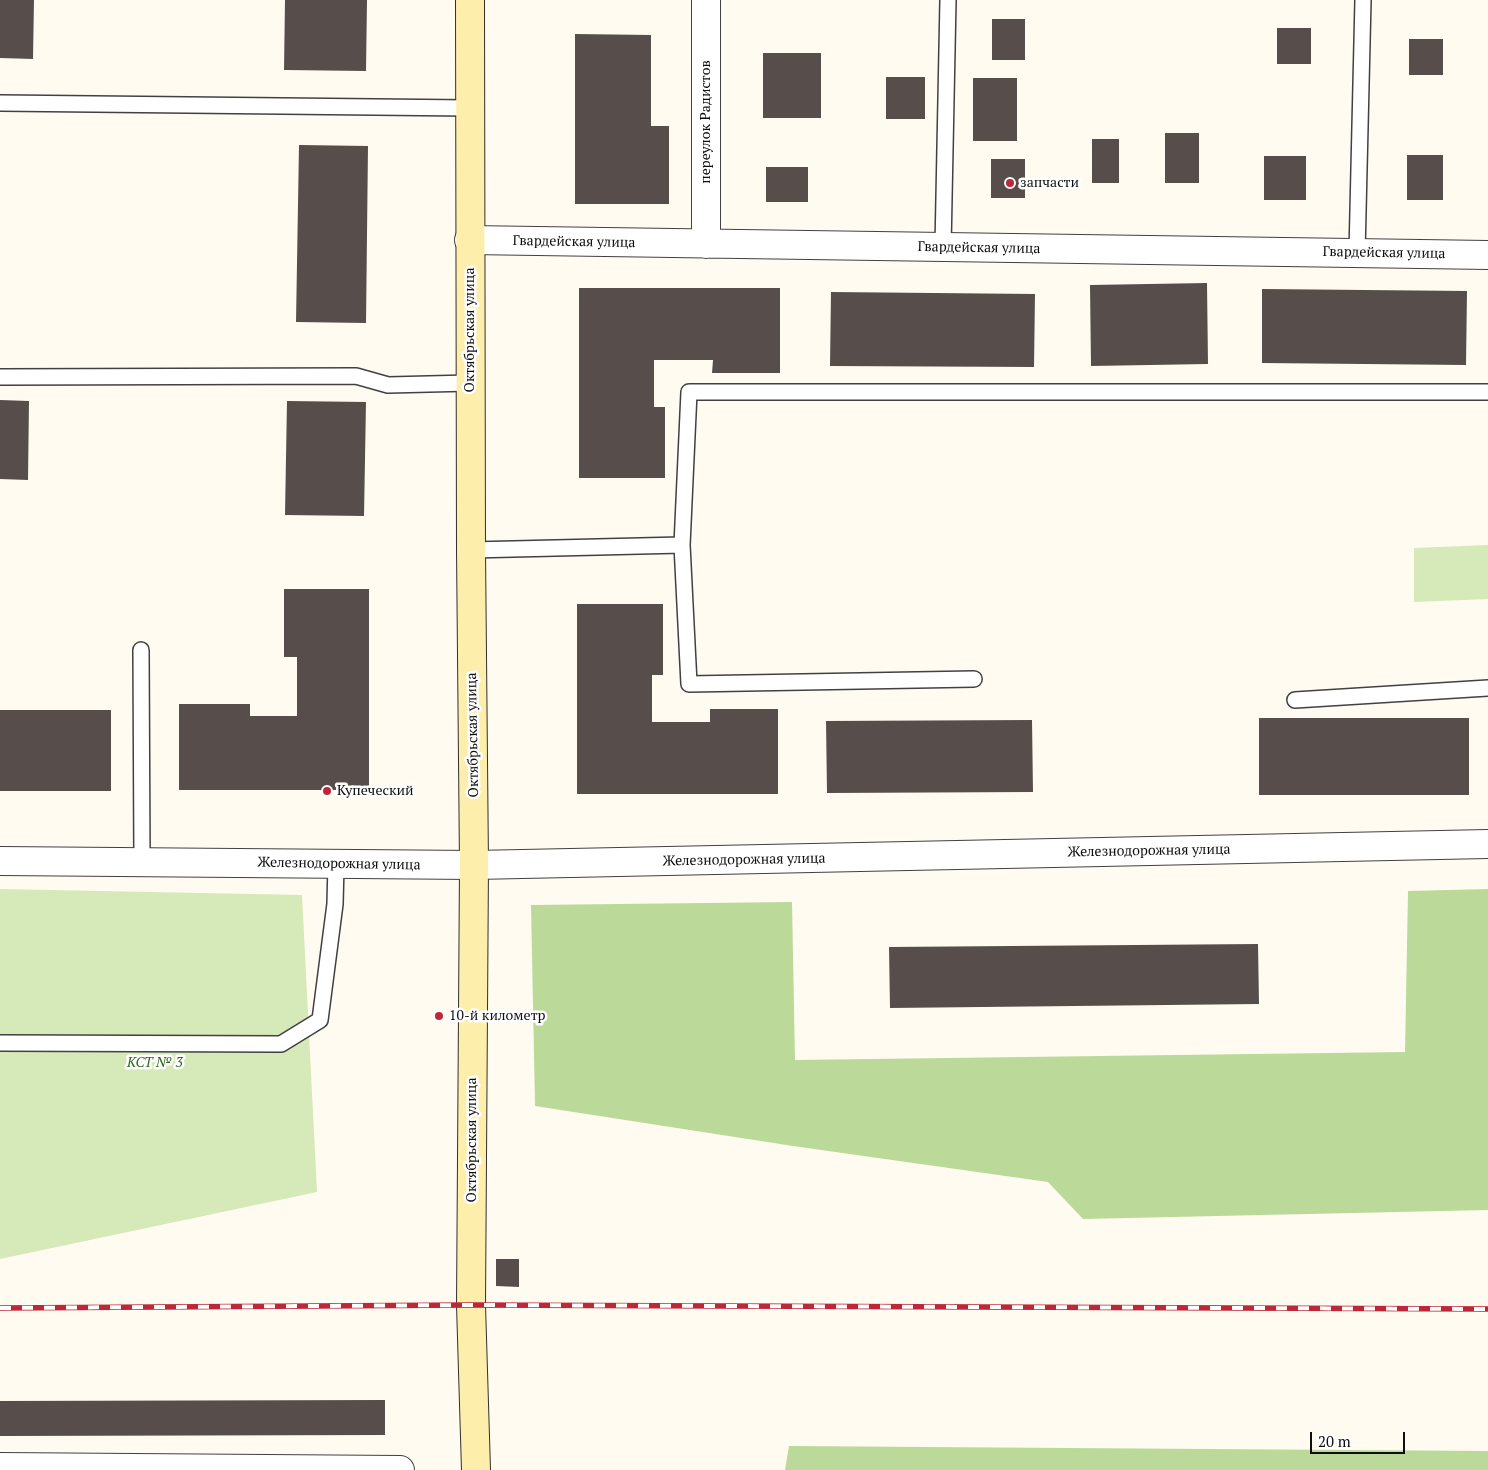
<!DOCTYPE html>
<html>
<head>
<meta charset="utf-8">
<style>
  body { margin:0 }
  #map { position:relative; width:1488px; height:1470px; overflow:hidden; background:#fffbf0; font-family:"PT Serif",serif }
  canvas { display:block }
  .scale { position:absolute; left:1310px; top:1432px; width:95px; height:22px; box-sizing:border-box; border:2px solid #0e0e0e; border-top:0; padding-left:6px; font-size:15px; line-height:18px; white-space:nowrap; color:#0e0e0e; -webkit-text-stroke:4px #fff; paint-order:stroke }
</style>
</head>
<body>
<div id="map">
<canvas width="1488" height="1470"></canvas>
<div class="scale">20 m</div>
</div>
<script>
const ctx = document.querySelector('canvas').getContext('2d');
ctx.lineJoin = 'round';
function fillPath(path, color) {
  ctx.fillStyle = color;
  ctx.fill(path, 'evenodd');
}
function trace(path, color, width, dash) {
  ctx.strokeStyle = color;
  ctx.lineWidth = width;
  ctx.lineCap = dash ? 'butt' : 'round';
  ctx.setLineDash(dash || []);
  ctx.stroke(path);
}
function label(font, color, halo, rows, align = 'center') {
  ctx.font = font + ' "PT Serif",serif';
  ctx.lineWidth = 5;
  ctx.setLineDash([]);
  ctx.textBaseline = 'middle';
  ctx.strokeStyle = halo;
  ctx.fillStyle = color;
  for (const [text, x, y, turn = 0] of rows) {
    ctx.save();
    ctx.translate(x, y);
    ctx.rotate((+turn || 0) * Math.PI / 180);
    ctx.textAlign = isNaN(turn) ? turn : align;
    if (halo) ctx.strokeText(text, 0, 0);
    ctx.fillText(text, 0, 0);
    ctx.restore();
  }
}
fillPath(new Path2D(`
  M1488,545v54l-74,3v-54z
  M0,889l302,6 15,297 -317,67z`), '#d6e9b9');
fillPath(new Path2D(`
  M1488,889v321l-405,9 -35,-37 -255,-36 -258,-40 -4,-201 261,-3 3,158 610,-8 3,-161z
  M789,1446l699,5v19h-703z`), '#bbda99');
fillPath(new Path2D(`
  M0,0h34l-1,59 -33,-1z
  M285,0h82l-1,71 -82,-1z
  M992,19h33v41h-33z
  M1277,28h34v36h-34z
  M575,34l76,1v91h18v78h-94z
  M1409,39h34v36h-34z
  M763,53h58v65h-58z
  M886,77h39v42h-39z
  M973,78h44v63h-44z
  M1165,133h34v50h-34z
  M1092,139h27v44h-27z
  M299,145l69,1 -2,177 -70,-1z
  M1407,155h36v45h-36z
  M1264,156h42v44h-42z
  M991,159h34v39h-34z
  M766,167h42v35h-42z
  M1207,283l1,81 -117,2 -1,-81z
  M579,288h201v85h-68l1,-13h-59v47h11v71h-86z
  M1262,289l205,2 -1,74 -204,-2z
  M831,292l204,2 -1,73 -204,-1z
  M0,400l29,1 -1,79 -28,-1z
  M287,401l79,1 -2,114 -79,-1z
  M284,589h85v201h-190v-86h71v12h47v-59h-13z
  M577,604h86v71h-11v47h58v-13h68v85h-201z
  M0,710h111v81h-111z
  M1259,718h210v77h-210z
  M1032,720l1,72 -206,1 -1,-72z
  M1258,944l1,60 -369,4 -1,-61z
  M496,1259h23v28l-23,-1z
  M385,1400v35l-385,1v-35z`), '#574e4b');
const service = new Path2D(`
  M0,103l469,5
  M943,247l5,-247
  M1357,253l6,-253
  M0,377l356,-1 32,9 82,-2
  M471,550l211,-5
  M141,650l1,212
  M974,679l-285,5 -7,-139 7,-153h799
  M1295,700l193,-12
  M0,1043l281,1 39,-24 15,-116 1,-40`);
const minor = new Path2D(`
  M706,0v244
  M469,240l1019,15
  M0,861l474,4
  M0,1467l400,3`);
const tertiary = new Path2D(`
  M474,865l1014,-21`);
const secondary = new Path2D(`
  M470,0l1,550 3,315 -3,440 5,165`);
trace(service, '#414141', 18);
trace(minor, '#414141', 30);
trace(tertiary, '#414141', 30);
trace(secondary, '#303030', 30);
trace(service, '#fff', 15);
trace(minor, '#fff', 28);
trace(tertiary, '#fff', 28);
trace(secondary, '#feeeac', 28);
const rail = new Path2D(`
  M0,1308l471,-3 1017,4`);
trace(rail, '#be273a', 5.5);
trace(rail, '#fff', 4, [11]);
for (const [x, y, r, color] of [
  [1010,183,5,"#be273a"],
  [327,791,5,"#be273a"],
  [439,1016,5,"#be273a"]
]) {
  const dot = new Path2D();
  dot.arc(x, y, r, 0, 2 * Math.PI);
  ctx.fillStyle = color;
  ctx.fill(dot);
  trace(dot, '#fff', 2);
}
label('14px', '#0e0e0e', '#fff', [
  ["переулок Радистов",706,122,-90],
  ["Гвардейская улица",574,242,1],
  ["Гвардейская улица",979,248,1],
  ["Гвардейская улица",1384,253,1],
  ["Октябрьская улица",470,330,-90],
  ["Октябрьская улица",473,735,-91],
  ["Железнодорожная улица",1149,851,-1],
  ["Железнодорожная улица",744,860,-1],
  ["Железнодорожная улица",339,864,1],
  ["Октябрьская улица",472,1140,-90]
]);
label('14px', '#0e0e0e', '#fff', [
  ["запчасти",1020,183],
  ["Купеческий",337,791],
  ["10-й километр",449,1016]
], 'left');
label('italic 14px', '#33661f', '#fff', [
  ["КСТ № 3",155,1063]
]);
</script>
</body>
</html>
